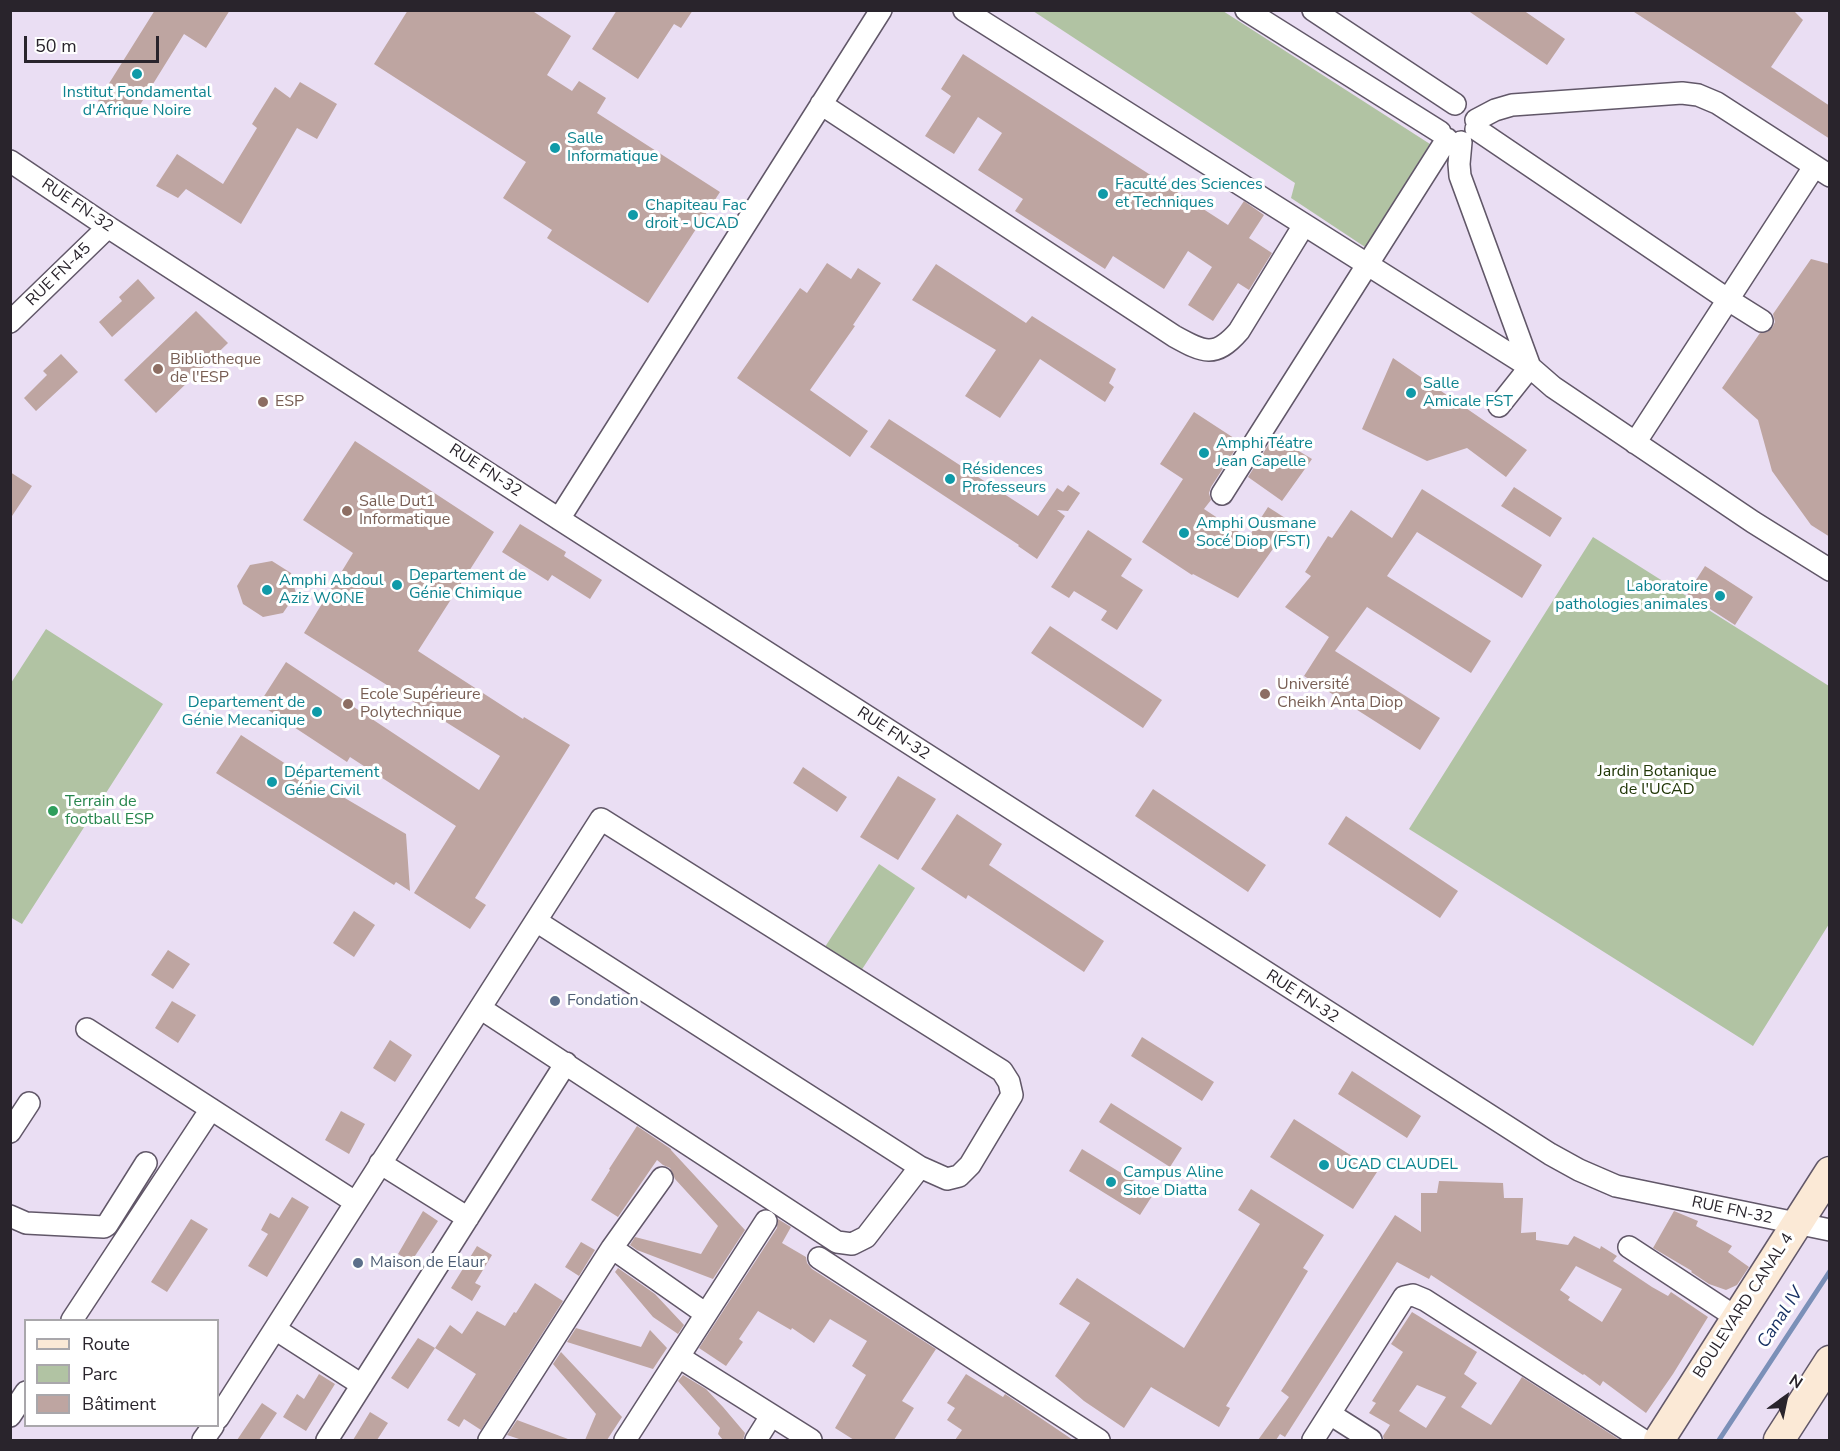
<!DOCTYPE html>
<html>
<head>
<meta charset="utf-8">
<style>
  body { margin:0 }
  #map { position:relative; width:1840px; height:1451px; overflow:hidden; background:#eadef3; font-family:"Nunito Sans",sans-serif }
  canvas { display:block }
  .frame { position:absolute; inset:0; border:12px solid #29242c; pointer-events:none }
  .legend { position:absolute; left:24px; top:1319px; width:195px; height:108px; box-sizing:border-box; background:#fff; border:2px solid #a9a7ab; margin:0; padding:8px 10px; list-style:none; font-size:18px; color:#29242c }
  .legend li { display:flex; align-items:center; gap:12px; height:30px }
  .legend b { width:30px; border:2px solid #a9a7ab }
  .north { position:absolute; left:1756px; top:1367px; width:60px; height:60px; -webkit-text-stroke:4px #fff; paint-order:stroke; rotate:33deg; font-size:16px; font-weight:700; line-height:24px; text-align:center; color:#29242c }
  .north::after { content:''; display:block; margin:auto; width:21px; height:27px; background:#29242c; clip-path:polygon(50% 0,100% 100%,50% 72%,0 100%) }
  .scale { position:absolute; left:24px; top:36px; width:135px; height:27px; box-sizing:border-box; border:3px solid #29242c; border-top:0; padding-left:8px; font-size:18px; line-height:21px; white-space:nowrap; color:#29242c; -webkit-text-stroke:4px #fff; paint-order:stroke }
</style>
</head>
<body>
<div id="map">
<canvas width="1840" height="1451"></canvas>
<div class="frame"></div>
<ul class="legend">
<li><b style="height:8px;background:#fbe9d6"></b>Route</li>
<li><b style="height:16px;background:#b1c3a3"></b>Parc</li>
<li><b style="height:16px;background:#bea5a1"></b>Bâtiment</li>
</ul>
<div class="north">N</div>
<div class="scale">50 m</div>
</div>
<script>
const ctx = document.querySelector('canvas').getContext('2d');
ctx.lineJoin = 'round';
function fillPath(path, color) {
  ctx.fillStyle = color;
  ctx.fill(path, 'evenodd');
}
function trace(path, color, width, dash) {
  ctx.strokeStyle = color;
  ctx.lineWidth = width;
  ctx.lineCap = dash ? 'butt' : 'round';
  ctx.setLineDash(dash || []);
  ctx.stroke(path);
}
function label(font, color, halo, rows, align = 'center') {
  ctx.font = font + ' "Nunito Sans",sans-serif';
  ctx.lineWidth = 6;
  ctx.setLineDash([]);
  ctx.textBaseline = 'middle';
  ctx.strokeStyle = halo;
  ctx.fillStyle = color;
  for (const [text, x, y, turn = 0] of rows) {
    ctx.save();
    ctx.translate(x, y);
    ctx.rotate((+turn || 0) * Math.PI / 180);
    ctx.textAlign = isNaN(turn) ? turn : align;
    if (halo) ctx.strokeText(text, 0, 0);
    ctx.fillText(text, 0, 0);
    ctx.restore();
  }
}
fillPath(new Path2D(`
  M1033,11h190l207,133 -65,103 -74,-49 4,-15z
  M1593,537l236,149v238l-76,122 -344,-217z
  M46,629l117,75 -141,220 -12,-7 1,-234z
  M879,864l36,24 -56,86 -36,-24z`), '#b1c3a3');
trace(new Path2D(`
  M1719,1440l111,-169`), '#7b90b8', 5);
fillPath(new Path2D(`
  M155,10h75l-24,38 -22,-14 -54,87 -32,-20z
  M408,10h123l40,26 -24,39 25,16 7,-10 27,17 -9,15 123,79 -72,111 -101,-65 5,-8 -49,-32 23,-36 -152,-98z
  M617,10h76l-12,18 -7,-4 -36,55 -46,-30z
  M1467,10h56l42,29 -18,26z
  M1631,10h162l10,10 -32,47 59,39v33z
  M963,54l265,171 16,-24 20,14 -15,23 23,15 -23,37 -11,-7 -25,38 -25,-16 24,-38 -24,-16 -24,38 -51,-33 -8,13 -90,-58 8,-12 -45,-29 24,-37 -24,-16 -24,37 -29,-18 26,-40 -10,-7z
  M300,82l37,22 -20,35 -20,-11 -56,96 -55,-35 -8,9 -22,-12 21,-32 46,30 34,-56 -5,-4 23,-37 15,11z
  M1811,259l19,5v273l-19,-12 -39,-54 -14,-51 -36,-32 38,-55 7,-1 5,-4 3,-6 -2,-8z
  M827,263l24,16 7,-11 23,15 -28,42 2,1 -45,64 58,41 -18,26 -113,-79 63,-90 7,5z
  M936,264l90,59 6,-7 84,53 -7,14 5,4 -9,15 -65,-43 -40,59 -35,-22 31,-46 -84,-50z
  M138,279l17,19 -43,39 -13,-15 23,-21 -3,-4z
  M196,311l32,32 -72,70 -32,-33z
  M61,354l17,18 -42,39 -12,-13 23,-23 -4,-4z
  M1393,358l134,92 -21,27 -39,-29 -40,13 -65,-32z
  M1194,412l46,30 -29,45 -2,6 2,7 -7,9 44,29 20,-31 25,16 -16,25 -2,-2 -37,52 -45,-24 -1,1 -50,-33 41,-63 -23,-15z
  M889,419l149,97 19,-28 6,4 5,-7 12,8 -12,18 -11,-1 8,6 -28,43 -19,-13 1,-1 -149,-98z
  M1274,436l38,23 -30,42 -34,-24z
  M355,441l139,91 -76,119 105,68 1,-2 46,28 -95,153 11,7 -16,24 -56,-36 42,-67 -106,-69 -3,5 -88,-58 27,-42 193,128 21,-34 -196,-123 49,-80 -50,-33z
  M10,472l22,14 -22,33z
  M1514,487l48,31 -12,19 -49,-31z
  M1422,489l120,76 -20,33 -105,-66 -30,44 104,65 -20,32 -104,-66 -32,44 105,67 -20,32 -116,-74 25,-39 -44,-30 26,-31 -6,-4 23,-36 4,2 19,-28 41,28z
  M520,524l46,28 -2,4 38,24 -12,19 -38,-24 -4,6 -46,-29z
  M1088,530l44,29 -11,17 22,14 -26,40 -16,-10 6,-9 -33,-20 -5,7 -18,-11z
  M272,561l19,12 5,21 -13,19 -20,4 -20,-13 -6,-18 13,-21z
  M1705,566l48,31 -18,28 -48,-31z
  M1050,626l112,74 -19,28 -112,-75z
  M241,735l96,62 1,-3 68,40 4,57 -14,-9 -2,3 -178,-112z
  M803,767l44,30 -10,15 -44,-29z
  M898,776l38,23 -38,61 -38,-23z
  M1153,789l113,76 -18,27 -113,-76z
  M957,814l45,30 -13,21 115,76 -20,31 -116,-77 -2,4 -45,-30z
  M1346,816l112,75 -18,27 -112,-74z
  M354,911l21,14 -21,32 -21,-14z
  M168,950l22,14 -17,25 -22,-14z
  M172,1001l24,14 -18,28 -23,-15z
  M1142,1037l72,45 -12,19 -71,-45z
  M390,1040l22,15 -17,27 -22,-14z
  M1352,1071l69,45 -14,22 -69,-44z
  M1111,1103l71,45 -12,19 -71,-45z
  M341,1111l24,13 -16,30 -24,-14z
  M1294,1119l83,53 -24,37 -83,-52z
  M637,1126l34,23v1l74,80 -32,49 -76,-29 -7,-5 5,-8 66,17 17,-28 -43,-47 -5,-11 -7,-3 -6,-5 -39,57 -27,-17 19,-30 -1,-1z
  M1082,1149l72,44 -14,22 -71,-44z
  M1439,1181l64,2 1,15h19l-2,35 15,-1v8l32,5 6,-9 26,13 1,-3 16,10 -4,5 39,26 16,9 3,-4 37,25 -35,57 -27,39 -43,-32 -3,5 -16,-12 -1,1 -152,-100 -2,4 -32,-17 -112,175 -5,-3 -4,6h-18l31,-43 -8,-6 114,-176 26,17v-39h16zM1576,1266l46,23 -20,33 -34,-22 2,-3 -10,-7z
  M1251,1189l73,46 -21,33 5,3 -82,135 4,2 -11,19 -68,-40 -27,41 -40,-27 -29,-25 35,-53 -31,-19 18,-26 107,70 76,-124 -22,-14z
  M292,1197l17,10 -42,70 -19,-11 20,-32 -7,-4 9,-17 9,5z
  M423,1211l15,10 -27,41 -13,-8z
  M1674,1211l24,10 -2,5 36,20 -4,6 21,15 -12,18 -11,5 -17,-6 -18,-12 1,-1 -39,-23z
  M191,1219l17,10 -41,63 -16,-10z
  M778,1219l13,8 -9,16 24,14 1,6 5,6 124,80 -34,52 12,7 -20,32h-40l-19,-12 31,-53 -14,-9 15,-25 -37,-22 -16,24 -22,-15 -1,2 -33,-19 -19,28 4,3 -17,24 -27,-18 78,-120z
  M581,1242l14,8 -16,26 -14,-9z
  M477,1246l15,9 -17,28 6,3 -9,15 -21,-13z
  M618,1268l37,26 29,31 -6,9 -25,-17 -38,-45z
  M535,1283l28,18 -82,129 -17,-11 -5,8 -12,-7 29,-46 -41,-26 15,-23 12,9 15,-23 28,15 9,-14 2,1z
  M1412,1312l65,40 -13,22 13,9 -16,24 30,18 31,-48 98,63h-236l-1,-4 7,-11 -21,-12 7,-10 -4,-2 31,-49 -12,-8zM1417,1385l29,12 -20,31 -27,-17z
  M576,1328l65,19 9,-17 17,18 -14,21 -86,-27z
  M418,1338l17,10 -27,41 -17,-11z
  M561,1352l61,65 -15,23h-22l11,-26 -43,-50z
  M319,1374l16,10 -29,47 -23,-14 14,-23 7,5z
  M966,1374l37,23 2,-3 68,46h-118l7,-10 -15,-10 8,-12 -8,-5z
  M683,1375l23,14 17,18 22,26 -2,7h-20l-5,-6 2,-6 -42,-47z
  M262,1403l15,10 -18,27h-22z
  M370,1412l18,11 -11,17h-24z
  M517,1420l51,19v1h-46l-15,-5z`), '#bea5a1');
const street = new Path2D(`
  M964,10l566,357 -31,39
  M1246,10l194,122
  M1313,10l142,94
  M821,104l353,232c29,16 41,23 65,-5l65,-106
  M1476,120l19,-10 17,-5 170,-12 16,2 19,8 113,73
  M1476,129l251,170 35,22
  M1461,142l-2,22 1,12 70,191 23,20 200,135 77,48
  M10,161l98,66 451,292 991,635 29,16 37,16 214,44
  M10,322l98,-95
  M1635,443l179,-276
  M1222,494l225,-355
  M559,519l322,-509
  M480,1008l357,234 15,2 14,-7 54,-70
  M87,1029l268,173
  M10,1132l19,-29
  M380,1163l88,55
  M10,1216l16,7 78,4 3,-2 39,-62
  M1629,1247l108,71
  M612,1248l94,66
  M819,1258l280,182
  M72,1320l139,-211
  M275,1329l87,56
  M679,1357l132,83
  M1330,1414l41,26
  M10,1416l16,-24
  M218,1418l383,-599 401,252 7,11 3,13 -42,70 -11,11 -12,3 -27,-12 -384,-246
  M203,1440l10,-14
  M327,1440l239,-377
  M489,1440l123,-192 50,-70
  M625,1440l141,-219
  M756,1440l15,-24
  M1313,1440l91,-143 9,-2 12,5 218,140`);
const secondary = new Path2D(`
  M1659,1440l171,-268
  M1779,1440l51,-79`);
trace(street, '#615768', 24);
trace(secondary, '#615768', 33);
trace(street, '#fff', 21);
trace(secondary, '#fbe9d6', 30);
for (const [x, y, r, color] of [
  [137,74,6,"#0f9aa8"],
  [555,148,6,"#0f9aa8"],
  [1103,194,6,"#0f9aa8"],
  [633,215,6,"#0f9aa8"],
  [158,369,6,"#8d6e63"],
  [1411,393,6,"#0f9aa8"],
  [263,402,6,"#8d6e63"],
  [1204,453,6,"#0f9aa8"],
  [950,479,6,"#0f9aa8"],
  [347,511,6,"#8d6e63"],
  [1184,533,6,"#0f9aa8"],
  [397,585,6,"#0f9aa8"],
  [267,590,6,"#0f9aa8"],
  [1720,596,6,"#0f9aa8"],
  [1265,694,6,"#8d6e63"],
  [348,704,6,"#8d6e63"],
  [317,712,6,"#0f9aa8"],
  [272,782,6,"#0f9aa8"],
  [53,811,6,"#2e9e5b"],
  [555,1001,6,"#5c6f8a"],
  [1324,1165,6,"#0f9aa8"],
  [1111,1182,6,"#0f9aa8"],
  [358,1263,6,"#5c6f8a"]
]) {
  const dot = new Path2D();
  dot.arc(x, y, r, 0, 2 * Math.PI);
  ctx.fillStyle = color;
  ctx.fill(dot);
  trace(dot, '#fff', 2);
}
label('16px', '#0d838f', '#fff', [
  ["Institut Fondamental",137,93,"center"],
  ["d'Afrique Noire",137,111,"center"],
  ["Salle",567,139],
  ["Informatique",567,157],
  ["Faculté des Sciences",1115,185],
  ["et Techniques",1115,203],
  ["Chapiteau Fac",645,206],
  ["droit - UCAD",645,224],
  ["Salle",1423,384],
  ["Amicale FST",1423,402],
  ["Amphi Téatre",1216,444],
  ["Jean Capelle",1216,462],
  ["Résidences",962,470],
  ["Professeurs",962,488],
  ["Amphi Ousmane",1196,524],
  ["Socé Diop (FST)",1196,542],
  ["Departement de",409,576],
  ["Génie Chimique",409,594],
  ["Amphi Abdoul",279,581],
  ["Aziz WONE",279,599],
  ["Laboratoire",1708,587,"right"],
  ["pathologies animales",1708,605,"right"],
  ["Departement de",305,703,"right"],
  ["Génie Mecanique",305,721,"right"],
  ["Département",284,773],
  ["Génie Civil",284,791],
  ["UCAD CLAUDEL",1336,1165],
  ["Campus Aline",1123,1173],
  ["Sitoe Diatta",1123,1191]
], 'left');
label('16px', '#29242c', '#fff', [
  ["RUE FN-32",77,206,34],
  ["RUE FN-45",59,275,-44],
  ["RUE FN-32",485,471,33],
  ["RUE FN-32",893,734,33],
  ["RUE FN-32",1302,997,33],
  ["RUE FN-32",1732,1211,12],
  ["BOULEVARD CANAL 4",1744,1306,-57]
]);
label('16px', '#785e54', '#fff', [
  ["Bibliotheque",170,360],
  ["de l'ESP",170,378],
  ["ESP",275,402],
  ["Salle Dut1",359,502],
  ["Informatique",359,520],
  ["Université",1277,685],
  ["Cheikh Anta Diop",1277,703],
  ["Ecole Supérieure",360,695],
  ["Polytechnique",360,713]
], 'left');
label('16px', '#213707', '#fff', [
  ["Jardin Botanique",1657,772],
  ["de l'UCAD",1657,790]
]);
label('16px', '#27864d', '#fff', [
  ["Terrain de",65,802],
  ["football ESP",65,820]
], 'left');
label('16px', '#4e5e75', '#fff', [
  ["Fondation",567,1001],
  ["Maison de Elaur",370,1263]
], 'left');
label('italic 18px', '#183264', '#fff', [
  ["Canal IV",1781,1318,-57]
]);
</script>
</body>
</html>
